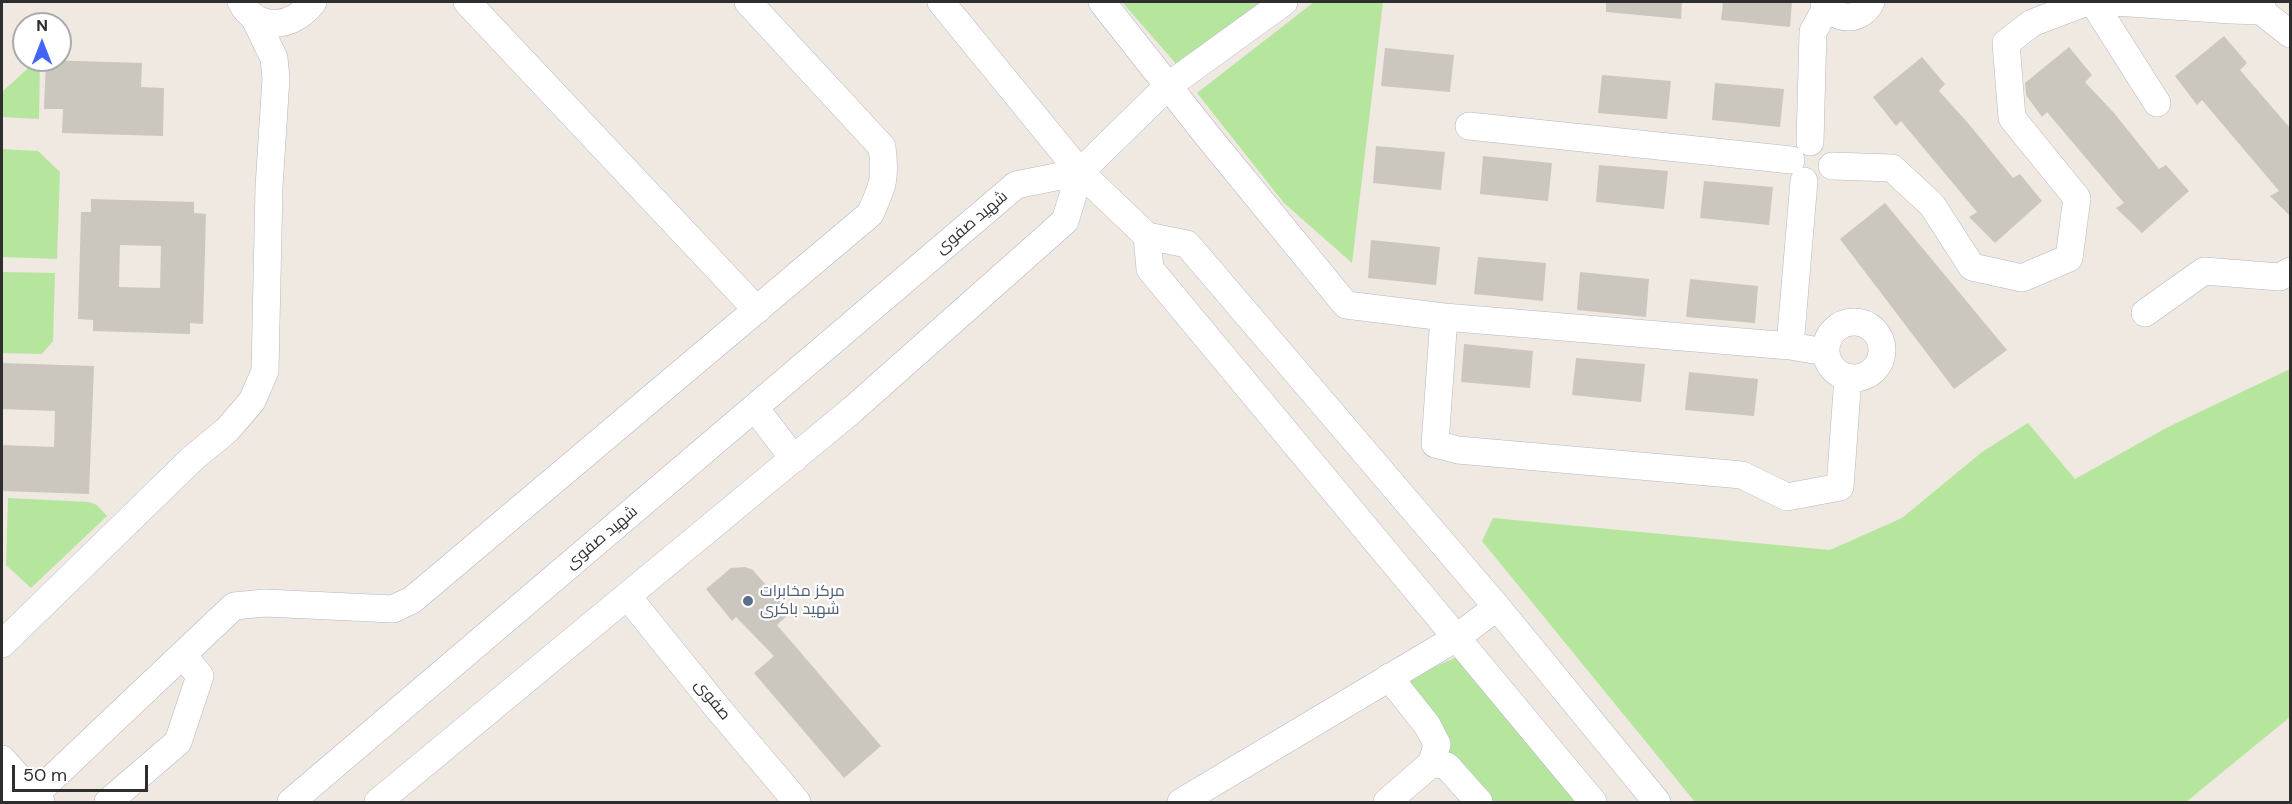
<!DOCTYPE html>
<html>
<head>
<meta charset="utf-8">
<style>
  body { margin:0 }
  #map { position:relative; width:2292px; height:804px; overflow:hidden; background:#efe9e1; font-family:"DM Sans",sans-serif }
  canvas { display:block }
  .frame { position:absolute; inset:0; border:3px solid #2e2e2e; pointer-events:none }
  .north { position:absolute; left:12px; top:12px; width:60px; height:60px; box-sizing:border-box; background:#fff; border:2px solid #ababab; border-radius:50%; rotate:0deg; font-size:16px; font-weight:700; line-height:24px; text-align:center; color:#2e2e2e }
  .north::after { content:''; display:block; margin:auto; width:21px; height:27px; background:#4264fb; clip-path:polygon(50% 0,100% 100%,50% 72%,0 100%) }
  .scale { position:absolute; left:12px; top:765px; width:136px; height:27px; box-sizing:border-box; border:3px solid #2e2e2e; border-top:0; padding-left:8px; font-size:18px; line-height:21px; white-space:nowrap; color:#2e2e2e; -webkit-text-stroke:4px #fff; paint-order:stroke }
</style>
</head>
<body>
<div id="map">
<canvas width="2292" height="804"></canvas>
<div class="frame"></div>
<div class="north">N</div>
<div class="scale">50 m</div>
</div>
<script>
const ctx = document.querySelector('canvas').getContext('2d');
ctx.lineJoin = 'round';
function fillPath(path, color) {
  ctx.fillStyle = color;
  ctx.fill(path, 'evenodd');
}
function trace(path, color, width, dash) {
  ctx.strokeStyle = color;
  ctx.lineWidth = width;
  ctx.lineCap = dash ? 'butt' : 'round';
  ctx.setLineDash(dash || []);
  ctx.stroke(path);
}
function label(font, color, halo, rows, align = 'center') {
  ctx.font = font + ' "DM Sans",Cairo,sans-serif';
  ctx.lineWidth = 4.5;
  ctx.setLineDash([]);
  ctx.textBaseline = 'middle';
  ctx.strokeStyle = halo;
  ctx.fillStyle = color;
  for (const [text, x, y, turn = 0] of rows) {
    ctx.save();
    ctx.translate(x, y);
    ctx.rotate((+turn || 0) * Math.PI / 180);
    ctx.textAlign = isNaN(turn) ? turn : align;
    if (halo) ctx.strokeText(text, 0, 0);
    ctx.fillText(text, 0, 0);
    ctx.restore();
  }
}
fillPath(new Path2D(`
  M1122,2h139l-84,63z
  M1314,2h69l-31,261 -68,-60 -87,-110z
  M37,60h3l-1,59 -37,-2v-25z
  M2,149l36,2 22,21 -3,87 -55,-2z
  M2,272l53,1 -2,68 -11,13 -40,-1z
  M2290,369v348l-104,85h-491l-213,-261 11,-23 337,32 72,-32 80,-66 46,-29 47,56 93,-52z
  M8,498l81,4 8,3 10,11 -76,72 -25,-23z
  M1457,657l120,145h-91l-39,-45 -45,-76z`), '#b6e59e');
fillPath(new Path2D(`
  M1606,2h76l-1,17 -75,-7z
  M1723,2h69l-2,25 -69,-7z
  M2224,36l23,27 -7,7 50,58v88l-20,-20 9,-5 -77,-91 -5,5 -22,-29z
  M2069,47l23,28 -7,7 29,31 45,56 7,-4 23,26 -47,42 -26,-25 8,-5 -77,-91 -5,5 -16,-22 -1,-12z
  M1385,48l69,7 -4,37 -69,-6z
  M1922,57l23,27 -6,7 29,32 45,55 7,-4 22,27 -47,42 -26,-26 8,-5 -76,-91 -5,5 -23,-29z
  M46,60l96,3 -1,24 23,1 -1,48 -101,-3 1,-24h-19z
  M1602,75l69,6 -4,38 -69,-6z
  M1715,83l69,6 -4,38 -68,-7z
  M1376,146l69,6 -4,38 -68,-7z
  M1483,156l69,7 -4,38 -68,-7z
  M1599,165l69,6 -4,38 -68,-7z
  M1704,181l69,6 -4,38 -69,-7z
  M91,199l103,3v11l12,1 -3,110 -13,-1v11l-97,-3v-11l-15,-1 3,-107h10zM120,245l41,1 -1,42 -41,-1z
  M1885,203l122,147 -53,39 -114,-150z
  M1371,240l69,7 -4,38 -68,-7z
  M1478,257l68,6 -3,38 -69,-7z
  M1580,272l69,7 -3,38 -69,-7z
  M1690,279l68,7 -3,37 -69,-6z
  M1464,344l69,7 -3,37 -69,-6z
  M1576,358l69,6 -4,38 -69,-7z
  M2,363l92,3 -5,128 -87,-3v-46l52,2 1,-36 -53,-2z
  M1689,372l69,7 -4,37 -69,-6z
  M745,567l8,3 37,43 -13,12 104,121 -37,32 -90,-105 20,-17 -38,-39 -4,4 -26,-32 25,-21z`), '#cbc7bf');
const minor = new Path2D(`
  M241,2c17,32 53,25 72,0
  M467,2l290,308
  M941,2l139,170 67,64 40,8 310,363 160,195
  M1102,2l104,132 140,171 98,12 346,29 36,6
  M1824,2c11,20 37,20 47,0
  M2093,2l64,101
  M2115,2l116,8 1,-8
  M2231,10l30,1 1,-9
  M2261,11l29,23
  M1469,126l322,34
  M1810,142l3,-110 14,-26
  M1832,166l60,2 40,37 40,62 50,11 47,-20 8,-60 -65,-80 -6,-75 26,-20 55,-21
  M1147,236l3,33 443,533
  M2145,313l59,-42 76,6 10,-6
  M1444,317l-9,127 23,6 284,25 45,22 53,-10 8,-110
  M1826 350a28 28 0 1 1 56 0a28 28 0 1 1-56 0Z
  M1790,346l14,-165
  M755,408l39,51
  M628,597l88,109 81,96
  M2,644l191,-186 34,-28 25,-29 13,-30 4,-184 7,-109 -2,-20 -20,-41
  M2,759l39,43
  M1432,763l15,3 32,36
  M2,793l8,9
  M27,802l207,-196 31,-3 128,6 19,-9 458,-386c13,-28 16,-36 12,-67l-134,-145
  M108,802l70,-60 22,-66 -17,-21
  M291,802l725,-617 64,-13
  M378,802l474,-392 213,-189 15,-49 88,-86 116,-84
  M1181,802l275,-164 41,-31
  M1387,802l45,-39 5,-19 -10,-19 -38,-48`);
trace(minor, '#b4b7c1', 28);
trace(minor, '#fff', 27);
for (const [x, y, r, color] of [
  [748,601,6,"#5c6f8a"]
]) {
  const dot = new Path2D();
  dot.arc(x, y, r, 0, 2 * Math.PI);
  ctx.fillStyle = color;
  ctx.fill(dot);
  trace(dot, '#fff', 2);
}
label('16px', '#2e2e2e', '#fff', [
  ["شهید صفوی",972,223,-40],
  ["شهید صفوی",602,538,-40],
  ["صفوی",712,700,51]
]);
label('16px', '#4e5e75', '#fff', [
  ["مرکز مخابرات",760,592],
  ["شهید باکری",760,610]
], 'left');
</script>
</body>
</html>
